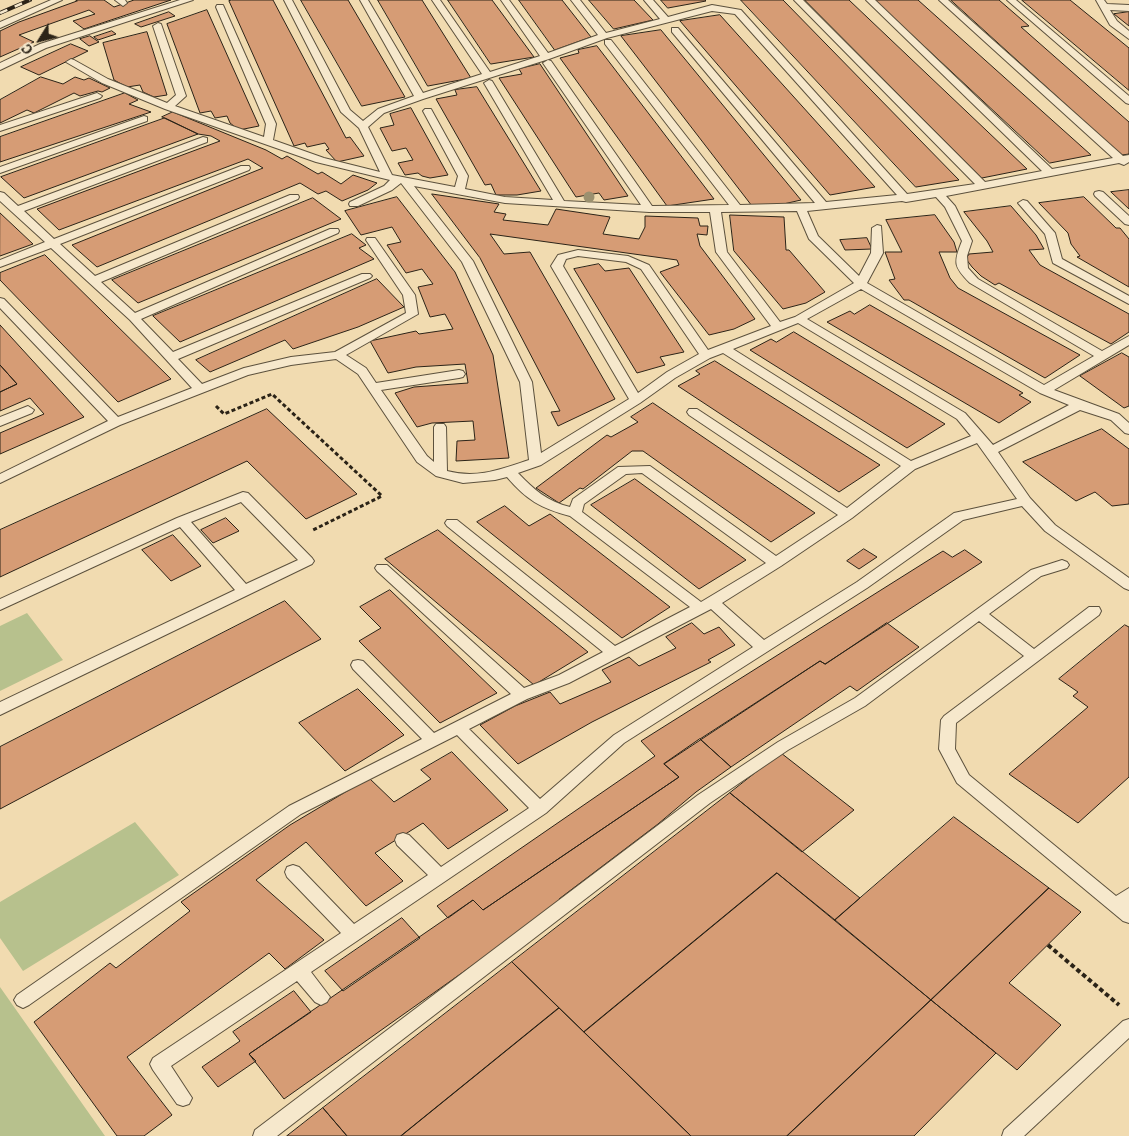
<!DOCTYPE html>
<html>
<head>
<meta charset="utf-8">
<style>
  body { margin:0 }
  #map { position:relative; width:1129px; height:1136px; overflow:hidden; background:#f1dbb0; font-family:Alegreya,serif }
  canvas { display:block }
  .north { position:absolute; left:15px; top:15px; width:50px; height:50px; -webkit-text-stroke:4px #f6e8cc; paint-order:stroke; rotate:234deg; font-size:14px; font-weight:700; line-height:20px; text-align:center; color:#2b2317 }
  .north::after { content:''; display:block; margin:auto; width:18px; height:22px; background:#2b2317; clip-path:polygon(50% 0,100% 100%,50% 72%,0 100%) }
</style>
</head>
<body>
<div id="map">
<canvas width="1129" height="1136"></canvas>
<div class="north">С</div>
</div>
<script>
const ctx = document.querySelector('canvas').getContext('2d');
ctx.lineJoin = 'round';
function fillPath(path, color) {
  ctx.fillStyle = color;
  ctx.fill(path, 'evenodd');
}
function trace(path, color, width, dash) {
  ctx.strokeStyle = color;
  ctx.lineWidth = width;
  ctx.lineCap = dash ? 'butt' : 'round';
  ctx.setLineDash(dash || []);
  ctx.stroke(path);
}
fillPath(new Path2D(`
  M27,613l36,47 -63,31v-65z
  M135,822l44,53 -156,96 -23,-33v-36z
  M0,987l105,149h-105z`), '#b7c18d');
const building = new Path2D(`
  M76,0h28l10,7 20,-7h37l-87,29 -11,-8 22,-7 -6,-4 -70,25 15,7 -34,15v-26l19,-9 58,-21z
  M232,0h41l73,138 4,-1 14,19 -27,6 -11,-12 3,-1 -4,-6 -18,4 -2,-4 -11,3 -65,-145z
  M301,0h47l57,97 -43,9z
  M378,0h44l49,78 -43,8z
  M448,0h44l42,57 -43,7z
  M519,0h43l29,37 -36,13z
  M589,0h45l19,20 -39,9z
  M661,0h44l1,1 -38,7z
  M741,0h42l176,180 -43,7z
  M805,0h44l178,169 -45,9z
  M875,0h43l173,155 -41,8z
  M951,0h48l30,26 -8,1 108,95v32l-7,1z
  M1022,0h48l59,48v42z
  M207,10l52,116 -20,4 -9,-7 -3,-7 -12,2 -4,-7 -11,2 -33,-89z
  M169,12l6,4 -34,11 -6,-3z
  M1129,12v14l-15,-12z
  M720,15l155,172 -45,8 -150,-174z
  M661,30l140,170 -22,5 -27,1 -131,-170z
  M112,31l4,3 -18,6 -4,-3z
  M147,32l20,63 -13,2 -11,-5 -3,-7 -13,2 -13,-7 -11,-37z
  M90,36l9,6 -10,4 -9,-7z
  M71,44l17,7 -49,24 -18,-8z
  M597,46l117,153 -47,7 -107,-148 19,-5 -1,-3z
  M540,64l88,132 -24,4 -5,-7 -23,4 -77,-119 23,-4 -3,-5z
  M41,77l22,7 12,-7 9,3 5,-2 21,10 -8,4 -4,-1 -18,5 -6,-3 -40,20 -7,-3 -27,13v-23z
  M477,87l64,104 -24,4h-21l-5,-11 -6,1 -49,-86 21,-4 -2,-5z
  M125,93l13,7 -9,4 22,8 -151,50v-25z
  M411,108l37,67 -18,3 -8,-2 -4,-3 -13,2 -7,-12 15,-3 -7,-12 -14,3 -12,-23 14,-3 -4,-11z
  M173,112l93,38 16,9 5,-3 31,18 4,-2 19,12 12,-9 24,8 -9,7 -26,11 -16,-10 -8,3 -18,-11 -203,84 -25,-22 191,-77 -15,-9 -189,71 -22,-21 183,-68 -9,-5 -13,-2 -36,-17z
  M165,118l33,16 -174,64 -23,-21z
  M1129,190v19l-18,-17z
  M432,194l67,10 -5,8 12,2 -3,6 45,5 8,-16 54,8 -7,17 36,5 6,-12v-11l53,2 2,8h8l-1,9 -10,-1 3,12 55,73 -21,10 -25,6 -49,-63 19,-7 -2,-5 -187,-26 14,20 26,-2 85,147 -57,27 -7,-14 9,-1 -80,-153z
  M397,197l58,75 38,83 16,103 -53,3 1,-20 18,-1 -2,-19 -41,2 -15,4 -22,-34 19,-6 54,-4 -3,-19 -49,3 -28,6 -18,-32 46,-10 3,3 34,-5 -8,-15 -15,3 -12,-30 15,-3 -11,-15 -16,4 -19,-28 14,-3 -9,-15 -31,8 -16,-24z
  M1084,197l32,31h4l9,11v48l-52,-30 3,-1 -9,-12 -3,-11 -29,-30z
  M313,198l28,21 -203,84 -26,-23z
  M1011,206l25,29 8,14 -15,1 11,15 89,49v18l-18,12 -112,-61 -4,2 -14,-9 -9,-9 -6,-8 3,-5 24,-2 -6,-11 -23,-29z
  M0,213l33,31 -33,12z
  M730,215l54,2 2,33h3l36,42 -19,11 -23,6 -49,-58z
  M935,215l19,27 3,10h-18l11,26 8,10 122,67 -35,23 -136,-78h-5l-15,-20 6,-1 -10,-27h17l-16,-32z
  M352,234l14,11 -7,3 15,11 -194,83 -27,-26z
  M867,238l5,11 -27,1 -5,-10z
  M45,255l126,124 -53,23 -118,-122v-7z
  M599,264l6,7 24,-3 55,84 -24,5 5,8 -28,8 -63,-104z
  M377,279l27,28 -46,20 -65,22 -8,-9 -75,32 -14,-12z
  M870,305l153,88 -4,2 12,7 -32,21 -172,-101 23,-11 4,3z
  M0,325l84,92 -84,37v-21l44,-19 -14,-16 -30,13v-19l17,-8 -17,-19z
  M794,332l151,92 -38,24 -157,-98 21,-11 5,3z
  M1122,353l7,4v49l-5,2 -44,-32z
  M715,361l165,104 -41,27 -161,-106 22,-12 -4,-3z
  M0,365l17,19 -17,8z
  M653,403l162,110 -44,29 -128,-91h-11l-49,38 -3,-1 -21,15 -23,-15 71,-53 4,2 27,-15 -7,-5z
  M267,409l90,85 -51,25 -59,-58 -247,116v-47z
  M1102,429l27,20v55l-17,2 -17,-14 -19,9 -53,-39z
  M635,479l111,81 -47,29 -108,-84z
  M505,506l24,20 21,-12 120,93 -48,31 -145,-116z
  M226,518l13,13 -26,12 -12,-13z
  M438,530l150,122 -54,33 -149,-126z
  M173,535l28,31 -30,15 -29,-31z
  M864,549l13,8 -18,12 -12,-8z
  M965,550l17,12 -157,102 -5,-3 -156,103 15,13 -196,133 -10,-10 -25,18 -11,-12 218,-150 -14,-15 302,-190 9,6z
  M390,590l107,103 -57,30 -81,-82 22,-13 -21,-21z
  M285,601l36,38 -321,170v-62z
  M692,623l12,11 15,-7 16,18 -27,15 3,2 -119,60 -74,42 -38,-39 35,-19 35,-14 10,12 51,-22 -9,-12 27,-13 10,9 37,-18 -10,-11z
  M887,623l32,24 -62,44 -7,-5 -119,81 -31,-28 120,-78 5,3z
  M1125,625l4,2v150l-51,46 -69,-49 79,-67 -15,-11 5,-4 -19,-13z
  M358,689l46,46 -59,36 -46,-48z
  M700,739l31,28 -35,25 -38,32 -99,75 3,3 -278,197 -35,-45 224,-154 10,10 196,-133 -15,-13z
  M452,752l56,58 -60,39 -25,-26 -48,30 28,28 -37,25 -60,-64 -50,38 68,60 -39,29 -16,-16 -142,104 45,58 -28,21h-27l-83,-114 76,-59 6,5 74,-57 -9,-9 109,-77 79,-47 25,24 37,-23 -10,-9z
  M781,753l73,57 -52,42 -72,-59z
  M730,793l130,105 -25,22 -58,-47 -193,159 -72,-70z
  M954,817l95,71 -118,112 -96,-80z
  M777,873l154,127 -144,136h-96l-107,-104z
  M1049,888l32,24 -72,71 52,42 -44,45 -86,-70z
  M402,918l18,20 -77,53 -18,-20z
  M512,962l47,46 -158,128h-54l-24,-28z
  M294,991l17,21 -62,42 7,7 -38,26 -16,-20 38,-26 -7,-9z
  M931,1000l65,53 -82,83h-127z
  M559,1008l132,128h-290z
  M323,1108l24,28h-60z`);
fillPath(building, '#d69c75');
trace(building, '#2b2317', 1);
const service = new Path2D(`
  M51,0h11l-62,28v-6z
  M115,0h10l2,3 -4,3z
  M180,0h13l-147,48 -46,22v-7l40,-19z
  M284,0h8l58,110 13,11 15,-12 36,-13 -54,-96h8l55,93 59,-19 -50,-74h8l50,72 50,-16 -39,-56h8l39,53 50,-18 -27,-35h9l26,33 54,-14 -16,-19h9l15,17 44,-12 29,5 166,184 68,-10 -181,-184h9l182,182 57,-11 -176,-171h9l177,169 61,-11 -174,-158h9l175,156 6,-1v7l-5,3 -5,-2 -173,33 9,10 17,35 -5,15 1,12 10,11 124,72 27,-15v9l-75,45 65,24 10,9v11l-4,-1 -14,-13 -31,-10 -82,42 32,46 25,27 74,53v12l-5,-2 -79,-57 -23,-25 -59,14 -96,68 -243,155 -78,70 -235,159 19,25 -3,5 -6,3 -6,-3 -18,-21 -126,85 21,32 -3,6 -6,2 -6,-2 -24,-34 -3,-6 3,-6 188,-125 -54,-56 -2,-5 2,-5 6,-2 6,2 55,57 74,-49 -31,-30 -2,-5 2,-5 6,-2 6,2 32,32 88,-59 -72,-73 -156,79 -272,191 -6,3 -6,-3 -3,-5 3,-5 272,-189 133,-67 -69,-70 -2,-4 2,-4 5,-1 5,1 71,72 77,-39 -134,-123 -2,-3 2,-3h10l137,123 35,-13 44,-23 -156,-126 -2,-3 2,-3h10l158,126 75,-39 -120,-91c-30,-8 -43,-16 -63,-39l-12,3 -32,3 -27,-7 -19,-14 -59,-88 -22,-15 -45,6 -43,10 -128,50 -120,58v-9l108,-53 -108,-113v-10l4,1 114,118 74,-29 -62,-68 -79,-72 -51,19v-7l45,-18 -45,-41v-9l4,1 14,13 185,-69 4,1v4l-183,69 30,28 187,-73h8l1,2 -1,2 -189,74 35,32 195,-81h8l1,2 -1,2 -197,83 34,31 195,-84h8l1,2 -1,2 -197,86 32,33 189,-78h8l2,2 -2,2 -192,81 24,25 42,-16 47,-11 44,-5 71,-39 -3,-18 -37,-55 1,-2h8l40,57 3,19 -72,41 20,13 10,15 83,-13 4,1 2,3 -2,3 -4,1 -78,12 46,66 7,6v-35l2,-3h8l2,3 1,44c31,8 54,-2 82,-11l-9,-78 -58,-120 -61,-79 -9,7 -34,16h-8l-1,-2 1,-2 34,-16 6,-6 -74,-18 -151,-53 -63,-26 -36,-21 5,-3 3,1 34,19 59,24 9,-8 -23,-69 5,-3 3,1 25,72 -11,10 89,31 2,-13 -50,-117 1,-2h6l53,119 -3,16 51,18 56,14 -21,-44 -18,-16zM712,11l23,3 162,181 -71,7 -148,-174h-6v4l143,171 -75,2 -129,-165h-6v4l124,161 -77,1 -101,-145 -3,-1 -5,3 98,142 -77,-4 -72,-120 -3,-1 -5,3 69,117 -48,-3 -40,-8 3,-13 -37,-67h-6l-2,2 35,65 -3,11 -63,-12 -24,-48 16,-14 39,-14 126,-40 58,-21zM414,186l91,17 144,9h61l6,40 55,74 -63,24 -59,-85 -21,-9 -50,-6 -20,5 -7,11 78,133 -88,54 -9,-71 -59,-121zM936,197l9,10 17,34c-9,22 -8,26 8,42l124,73 -50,29 -177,-102 16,-30 -2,-27 -4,-1 -5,3 -1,25 -12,23 -41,-40 -11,-25 95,-10 4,1zM797,211l12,28 45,44 -59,34 -15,5 -53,-70 -6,-40zM578,256l48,6 15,7 58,85 -32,18 -29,21 -75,-127 3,-7zM861,289l179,104 29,12 -76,40 -28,-32 -158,-94zM798,323l159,96 14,17 -60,25 -178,-112zM723,353l178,113 -54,42 -150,-99h-8l-2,3 2,3 149,100 -62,41 -126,-90 -32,1 -45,32 -3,8c-22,-5 -37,-18 -52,-34l23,-8 99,-62 35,-25 35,-20zM977,443l40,56 -63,14 -97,69 -93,58 -42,-37 59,-37 71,-48 63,-49zM642,473l124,90 -65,39 -119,-90 2,-8 42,-30zM711,609l42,38 -139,88 -74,64 -71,-70 58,-30 42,-16z
  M1007,0h9l113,96v8l-3,-1z
  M1096,0h8l3,4 22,1v6l-19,-1 7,11 12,10v8l-19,-14z
  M97,93l5,3 -2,2 -100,33v-6z
  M144,116l3,1v4l-147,52v-6z
  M1099,191l4,1 26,24v9l-4,-1 -30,-28 -1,-2 1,-2z
  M1023,200l4,1 28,32 7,26 67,37v8l-76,-41 -8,-29 -27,-31z
  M28,406l6,4 -2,3 -32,13v-9z
  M243,492l5,1 64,65 2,3 -2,3 -312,151v-13l235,-112 -55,-63 -180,83v-11l177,-81zM241,502l57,58 -52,24 -55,-62z
  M1062,560l5,2 2,3 -2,3 -26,8 -52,38 45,35 55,-42h10l2,4 -2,4 -143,108 -1,26 14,26 147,121 13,-8v35l-6,-2 -166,-138 -18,-34 2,-29 3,-4 80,-60 -45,-35 -114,85 -77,44 -78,53 -433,333h-24l2,-6 443,-335 80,-53 77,-44 176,-128z
  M1129,1019v19l-105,98h-22l2,-6 119,-109z`);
trace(service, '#5c513d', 2);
trace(new Path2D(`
  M216,406l8,8 48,-20 110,102 -71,35`), '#2b2317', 3, [4, 2.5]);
trace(new Path2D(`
  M1048,945l71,60`), '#2b2317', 4, [4.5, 3]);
fillPath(service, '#f6e8cc');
const rail = new Path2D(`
  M0,13l30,-13`);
trace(rail, '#2b2317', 4);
trace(rail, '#f6e8cc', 2.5, [8]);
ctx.fillStyle = '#9b906f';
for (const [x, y] of [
  [589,197]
]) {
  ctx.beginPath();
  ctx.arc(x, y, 5.5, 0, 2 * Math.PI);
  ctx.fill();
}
</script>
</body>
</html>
